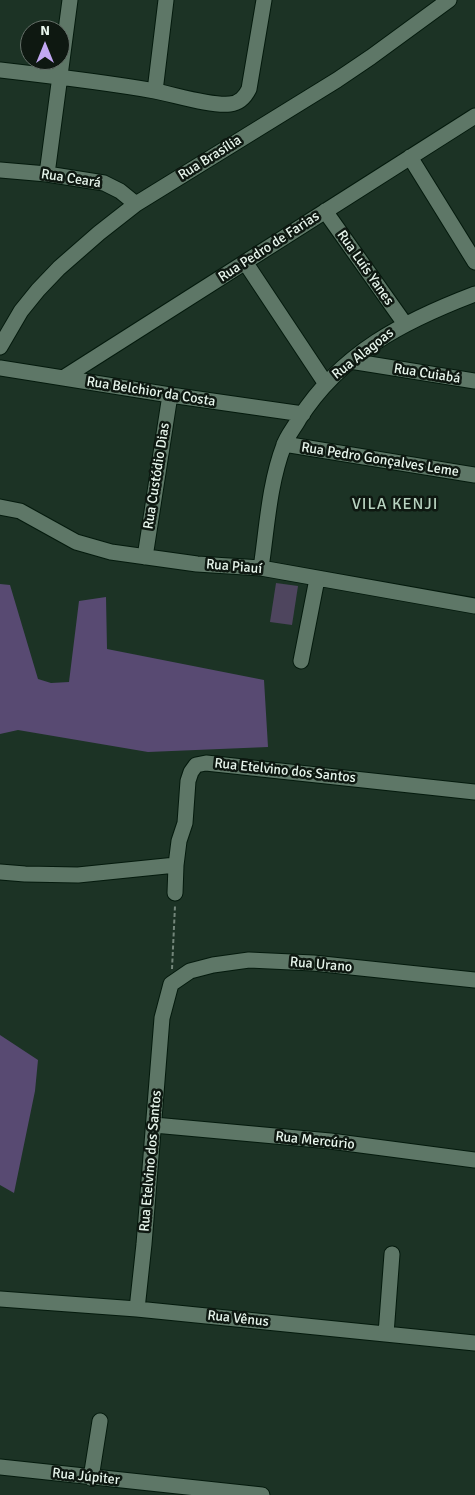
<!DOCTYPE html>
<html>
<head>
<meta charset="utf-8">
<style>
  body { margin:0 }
  #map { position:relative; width:475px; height:1495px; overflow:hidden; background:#1c3325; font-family:Signika,sans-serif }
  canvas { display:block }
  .north { position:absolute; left:20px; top:20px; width:50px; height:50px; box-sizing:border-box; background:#0e1811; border:1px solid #657069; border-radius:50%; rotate:0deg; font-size:14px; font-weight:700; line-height:20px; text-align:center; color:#e7f5ec }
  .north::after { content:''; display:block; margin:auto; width:18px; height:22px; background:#c2a8f3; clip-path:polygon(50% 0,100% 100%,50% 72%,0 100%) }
</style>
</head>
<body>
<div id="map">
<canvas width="475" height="1495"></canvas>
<div class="north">N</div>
</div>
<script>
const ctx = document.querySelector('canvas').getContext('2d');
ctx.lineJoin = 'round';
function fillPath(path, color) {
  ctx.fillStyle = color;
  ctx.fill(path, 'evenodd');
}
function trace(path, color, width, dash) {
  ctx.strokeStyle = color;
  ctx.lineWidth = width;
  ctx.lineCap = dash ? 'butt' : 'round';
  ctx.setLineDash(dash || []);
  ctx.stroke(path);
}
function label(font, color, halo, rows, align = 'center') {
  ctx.font = font + ' Signika,sans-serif';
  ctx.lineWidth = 5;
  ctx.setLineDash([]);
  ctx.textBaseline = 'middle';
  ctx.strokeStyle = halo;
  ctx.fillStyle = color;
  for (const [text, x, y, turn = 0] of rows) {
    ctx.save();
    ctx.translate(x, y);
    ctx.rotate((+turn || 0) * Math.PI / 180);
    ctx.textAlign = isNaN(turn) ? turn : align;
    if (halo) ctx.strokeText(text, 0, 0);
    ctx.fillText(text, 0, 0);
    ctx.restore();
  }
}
fillPath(new Path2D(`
  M276,583l22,3 -6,39 -22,-3z`), '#4e455e');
fillPath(new Path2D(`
  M0,584l10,1 28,94 13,4 18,-1 10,-81 27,-4 1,52 157,31 4,67 -120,5 -130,-22 -18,4z
  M0,1035l38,25 -3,31 -21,102 -14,-8z`), '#584a72');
const minor = new Path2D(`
  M0,70c52,6 104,12 155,21 21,4 55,15 75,13 10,-1 15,-7 19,-15l15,-89
  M155,91l11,-91
  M410,157l65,105
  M0,170l47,4 57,9 16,8 16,13
  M47,174l23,-174
  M325,211l80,113
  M245,262l81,122
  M0,347l21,-36 17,-21 21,-22 40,-35 37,-29 201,-124 34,-23 78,-57
  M350,361l125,20
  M0,368l170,27 133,19
  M63,378l412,-262
  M284,444l191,31
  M0,507l20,4 56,31 35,10 86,12 64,4 214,38
  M145,557l25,-162
  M261,568c6,-40 8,-84 23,-123 3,-9 10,-17 15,-26 42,-66 105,-98 176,-125
  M301,661l16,-82
  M0,872l25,2 53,1 98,-10
  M175,893l1,-28 3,-24 6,-18 3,-42 3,-9 5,-7 10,-2 269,29
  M154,1125l176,16 145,19
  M0,1299l137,10 338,34
  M137,1309l7,-65 18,-226 9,-34 19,-13 23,-6 36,-5 64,3 162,17
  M386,1334l6,-80
  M0,1467l262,28
  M91,1478l9,-57`);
trace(minor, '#041a0d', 17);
trace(new Path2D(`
  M172,969l3,-63`), '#73867a', 2, [4, 2.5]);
trace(minor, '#5e7767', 15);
label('14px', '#e7f5ec', '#0e1811', [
  ["Rua Brasília",210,158,-32],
  ["Rua Ceará",71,179,9],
  ["Rua Pedro de Farias",269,247,-33],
  ["Rua Luís Yanes",365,268,55],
  ["Rua Alagoas",363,354,-38],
  ["Rua Cuiabá",427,374,9],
  ["Rua Belchior da Costa",151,392,9],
  ["Rua Pedro Gonçalves Leme",380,460,9],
  ["Rua Custódio Dias",157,476,-81],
  ["Rua Piauí",234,567,5],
  ["Rua Etelvino dos Santos",285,771,6],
  ["Rua Urano",321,965,5],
  ["Rua Mercúrio",315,1141,6],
  ["Rua Etelvino dos Santos",151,1161,-85],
  ["Rua Vênus",238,1319,6],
  ["Rua Júpiter",86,1477,6]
]);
ctx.letterSpacing = '1px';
label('16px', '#b8d3c0', '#0e1811', [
  ["VILA KENJI",395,505]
]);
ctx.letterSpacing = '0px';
</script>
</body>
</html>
